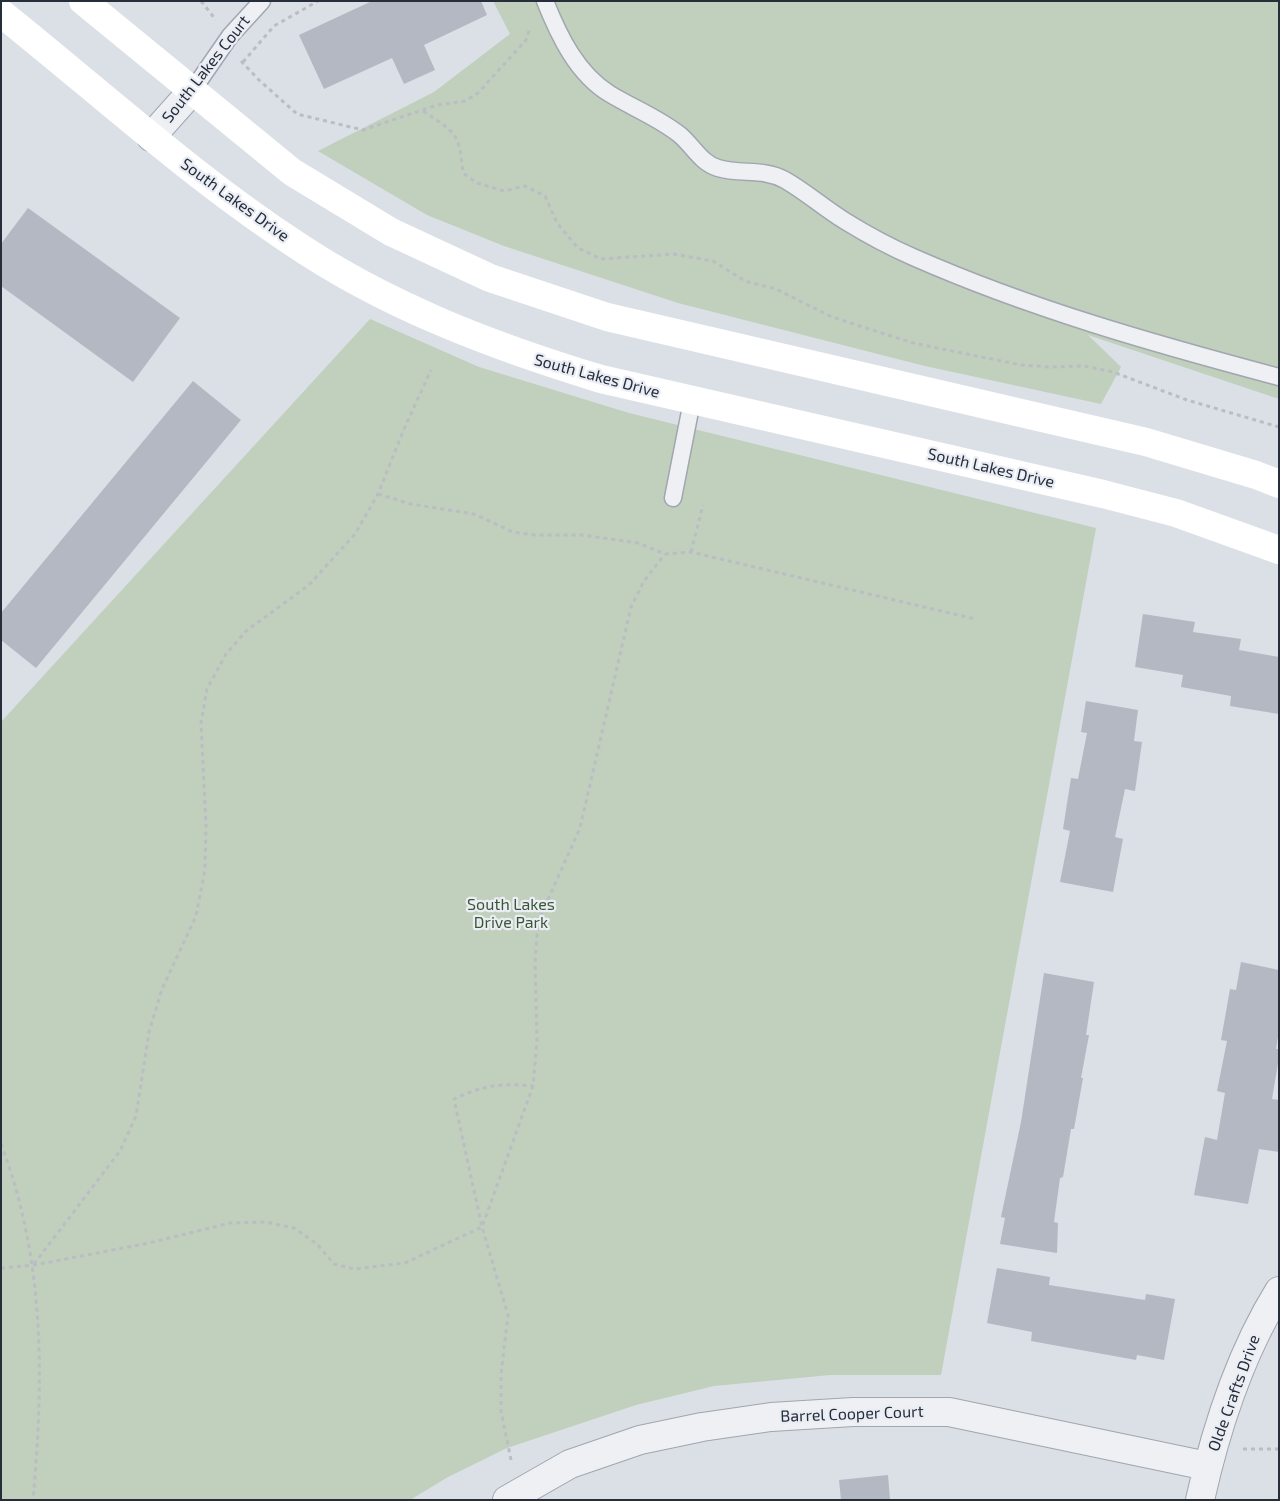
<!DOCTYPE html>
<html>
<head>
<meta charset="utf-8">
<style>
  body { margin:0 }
  #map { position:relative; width:1280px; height:1501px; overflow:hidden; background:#dbdfe6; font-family:"Exo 2",sans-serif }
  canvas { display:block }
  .frame { position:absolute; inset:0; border:2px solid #262d3b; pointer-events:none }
</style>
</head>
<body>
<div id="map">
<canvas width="1280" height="1501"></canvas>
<div class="frame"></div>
</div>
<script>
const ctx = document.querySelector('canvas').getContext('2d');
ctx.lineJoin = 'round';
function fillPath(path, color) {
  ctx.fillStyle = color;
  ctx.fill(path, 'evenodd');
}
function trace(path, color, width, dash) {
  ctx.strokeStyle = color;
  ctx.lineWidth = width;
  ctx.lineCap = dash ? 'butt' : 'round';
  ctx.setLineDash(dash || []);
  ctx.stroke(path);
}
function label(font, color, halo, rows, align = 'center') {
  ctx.font = font + ' "Exo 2",sans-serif';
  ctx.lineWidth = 4.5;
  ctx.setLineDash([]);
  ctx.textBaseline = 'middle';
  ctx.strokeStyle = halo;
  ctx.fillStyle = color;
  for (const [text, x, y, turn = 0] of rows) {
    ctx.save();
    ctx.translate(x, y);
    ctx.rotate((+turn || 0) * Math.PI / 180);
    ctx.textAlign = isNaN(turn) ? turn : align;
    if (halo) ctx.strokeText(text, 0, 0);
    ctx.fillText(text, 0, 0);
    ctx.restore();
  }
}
fillPath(new Path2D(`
  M493,1h786v398l-191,-64 33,32 -20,37 -176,-38 -247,-63 -174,-57 -77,-31 -109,-64 116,-59 76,-58z
  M370,319l109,48 150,46 467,115 -155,847h-111l-116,11 -78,19 -129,43 -59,29 -38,23h-408l-1,-778z`), '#c1cfbd');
fillPath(new Path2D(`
  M372,1h109l6,14 -63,30 11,25 -31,14 -12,-26 -68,31 -25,-54z
  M28,208l152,110 -47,64 -132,-96v-42z
  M193,381l48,39 -205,248 -35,-28v-27z
  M1143,614l52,8 -2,10 48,7 -2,11 40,7v57l-49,-8 1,-10 -50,-9 2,-12 -48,-8z
  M1086,701l52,9 -4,31 8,1 -7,49 -10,-2 -10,48 8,2 -10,53 -53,-10 10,-51 -7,-2 8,-51 7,1 9,-46 -6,-1z
  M1241,962l38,8v61l-3,18h3v8l-7,42 7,1v52l-20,-3 -11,55 -54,-9 11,-58 12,3 8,-47 -8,-2 10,-50 -6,-1 9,-51 6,1z
  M1044,973l50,9 -8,53h3l-8,43h2l-9,51h-3l-8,48 -3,1 -6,44 4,1 -1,30 -57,-9 5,-26 -4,-1 20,-95z
  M997,1268l53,9 -1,8 96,15 1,-6 29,5 -11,61 -27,-5 -1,5 -105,-19 1,-9 -45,-9z
  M888,1475l2,25h-49l-2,-20z`), '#b3b8c2');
const lane = new Path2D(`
  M545,1c14,35 32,73 65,93 23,14 49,24 70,41 13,11 21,28 38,33 23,7 46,0 67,12 21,12 39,28 60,41 21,13 45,26 68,36 118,52 242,87 366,120
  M192,91l38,-55 32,-35
  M673,498l19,-97`);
const street = new Path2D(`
  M151,137l41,-46
  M507,1500l63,-36 70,-24 62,-13 69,-10 82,-5h96l258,54
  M1200,1500c16,-72 40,-146 79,-209`);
trace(lane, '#a1a6af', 19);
trace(street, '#a1a6af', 30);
trace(new Path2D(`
  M201,1l15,19
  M241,61l18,19 38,34 66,16 74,-25 28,-4 13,-8 48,-53 4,-12
  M243,62l31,-36 44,-25
  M423,111c33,22 36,21 40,62l14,10 27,8 21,-5 20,10 12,27 21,25 23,11 73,-5 39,7 32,20 31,8 56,28 81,26 108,22 29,2 34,-1 29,6 74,28 92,27
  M378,494l33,10 63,10 39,18 22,3h47l56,8 27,11 26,-2 284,67
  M691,552l12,-47
  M1,1144c44,115 43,235 32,356
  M34,1264l86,-113 16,-35 13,-84 13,-43 34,-73 9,-46 1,-45 -5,-102 6,-34 19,-35 20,-23 63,-46 46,-51 23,-40 26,-65 27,-59
  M1,1268l33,-3 115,-22 81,-20 36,-1 28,6 23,16 17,20 20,5 51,-6 77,-36 51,-141 4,-46 -2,-78 3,-40 42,-94 51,-221 13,-26 21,-27
  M1243,1449h36
  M511,1460l-10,-49v-37l7,-59 -26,-88 -28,-128c30,-14 47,-16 79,-13`), '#babdc4', 3, [4, 4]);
trace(lane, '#eef0f4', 16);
trace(street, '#eef0f4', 28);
trace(new Path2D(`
  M83,1l209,171 99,60 99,46 117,39 539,125 110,33 23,9
  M1,13c95,76 186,159 288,227 95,65 203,106 312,139l502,115 73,19 103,37`), '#fff', 28);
label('16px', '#262d3b', '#eaeef4', [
  ["South Lakes Court",206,69,-52],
  ["South Lakes Drive",235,200,36],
  ["South Lakes Drive",597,376,15],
  ["South Lakes Drive",991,468,13],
  ["Olde Crafts Drive",1234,1393,-70],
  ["Barrel Cooper Court",852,1414,-2]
]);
label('16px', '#3a5733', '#eaeef4', [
  ["South Lakes",511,905],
  ["Drive Park",511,923]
]);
</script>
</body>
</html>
